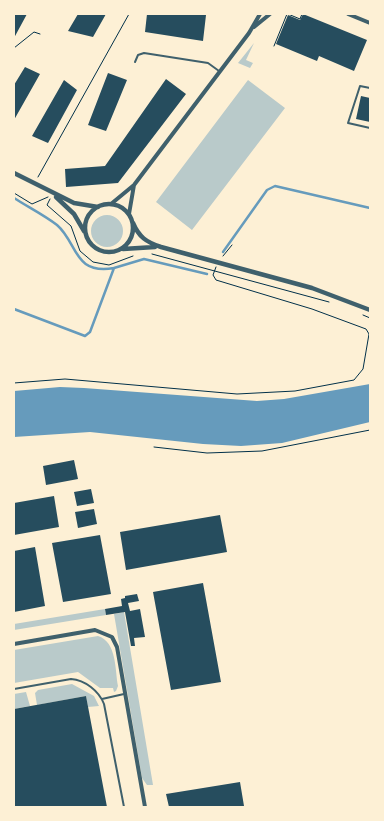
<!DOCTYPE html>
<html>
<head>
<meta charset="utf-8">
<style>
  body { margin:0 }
  #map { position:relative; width:384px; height:821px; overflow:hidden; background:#fdf0d5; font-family:"DM Sans",sans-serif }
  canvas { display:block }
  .frame { position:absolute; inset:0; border:15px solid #fdf0d5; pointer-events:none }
</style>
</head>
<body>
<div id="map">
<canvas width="384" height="821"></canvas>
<div class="frame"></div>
</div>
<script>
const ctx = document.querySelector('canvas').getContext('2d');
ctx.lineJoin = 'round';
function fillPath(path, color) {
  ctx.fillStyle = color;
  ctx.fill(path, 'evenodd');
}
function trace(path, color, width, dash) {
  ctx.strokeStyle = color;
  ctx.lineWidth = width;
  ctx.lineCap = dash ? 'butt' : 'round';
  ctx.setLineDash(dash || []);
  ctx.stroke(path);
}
fillPath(new Path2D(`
  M254,43l-8,17 7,3 -3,5 -12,-5z
  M248,80l37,28 -93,122 -36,-28z
  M91 231a16 16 0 1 1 32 0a16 16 0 1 1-32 0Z
  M105,609l1,6 -92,15v-6z
  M124,612l29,173h-6l-5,-7 -28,-164z
  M98,636c19,6 17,34 20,50l-2,5 -2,1 -1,-4h-13l-22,-16 -64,11v-33z
  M72,684l22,12 5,10 -11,1 -2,-11 -49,9 -2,-12 3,-3z
  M26,692l4,14 -16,3v-15z`), '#b9caca');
fillPath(new Path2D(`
  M370,384v38l-88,21 -41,3 -38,-2 -113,-12 -76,5v-46l46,-4 24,1 173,13 27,-2z`), '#669bbc');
trace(new Path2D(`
  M14,198c14,9 30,17 43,27 21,18 16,50 57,43
  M223,252l44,-62 8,-4 95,22
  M14,309l71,27 5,-4 24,-64 30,-9 63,15`), '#669bbc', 2.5);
fillPath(new Path2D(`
  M14,14h13l-13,24z
  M78,14h28l-13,23 -25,-6z
  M147,14l59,1 -3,26 -58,-9z
  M303,14l64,26 -13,31 -35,-15 -2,5 -41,-17 12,-29 12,5z
  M25,67l15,7 -26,46v-35z
  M108,73l19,7 -21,51 -18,-6z
  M166,79l20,15 -68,89 -52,4 -1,-18 40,-3z
  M64,80l13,10 -29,53 -16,-7z
  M361,96l9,2v24l-14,-3z
  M74,460l4,19 -32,6 -3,-19z
  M91,489l3,14 -17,3 -3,-14z
  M54,496l5,31 -45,8v-32z
  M94,509l3,15 -19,4 -3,-16z
  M220,515l7,37 -101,18 -6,-38z
  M100,535l11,59 -48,8 -11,-59z
  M35,547l10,59 -31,6v-61z
  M203,583l18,99 -50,8 -18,-98z
  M137,594l2,7 -11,2 2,8 10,-2 5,28 -11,1 1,8h-4l-6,-34 -19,3 -1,-6 17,-3 -1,-7 4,-1v-2z
  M86,696l21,111h-93v-98z
  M240,782l4,24 -75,1 -3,-13z`), '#264d5e');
trace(new Path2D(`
  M288,14l12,5 2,-5
  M274,46l13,-32
  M14,48l20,-16 6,2
  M38,177l91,-163
  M14,193l18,11 16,-7
  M50,199l-3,6 24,21 9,25 13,11 16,3 24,-9
  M152,254l177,48
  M223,256l9,-11
  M363,315l7,3
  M14,383l51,-4 172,15 58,-3 59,-11 9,-11 6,-35 -3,-5 -54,-20 -96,-29 -3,-5 3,-8
  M154,447l53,6 55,-2 108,-21`), '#003049', 1);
trace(new Path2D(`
  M135,62l3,-7 6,-2 64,10 11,8
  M370,88l-10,-2 -12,37 22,5
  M14,689l57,-10c14,1 28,12 33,25l20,103
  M102,699l22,-5`), '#3f606c', 2);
trace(new Path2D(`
  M348,14l22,9
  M254,27l16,-13
  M111,204l23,-19 115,-152 11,-19
  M129,214l5,-29
  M14,644l81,-14 17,7 5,10 28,160`), '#3f606c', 4);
trace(new Path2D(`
  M14,173l60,30 24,4
  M56,197l18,17 10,17
  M85 228a24 24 0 1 1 48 0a24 24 0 1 1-48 0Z
  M133,223c6,14 13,19 28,24l151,41 58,22
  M123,249l32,-2`), '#3f606c', 4.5);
</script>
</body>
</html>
